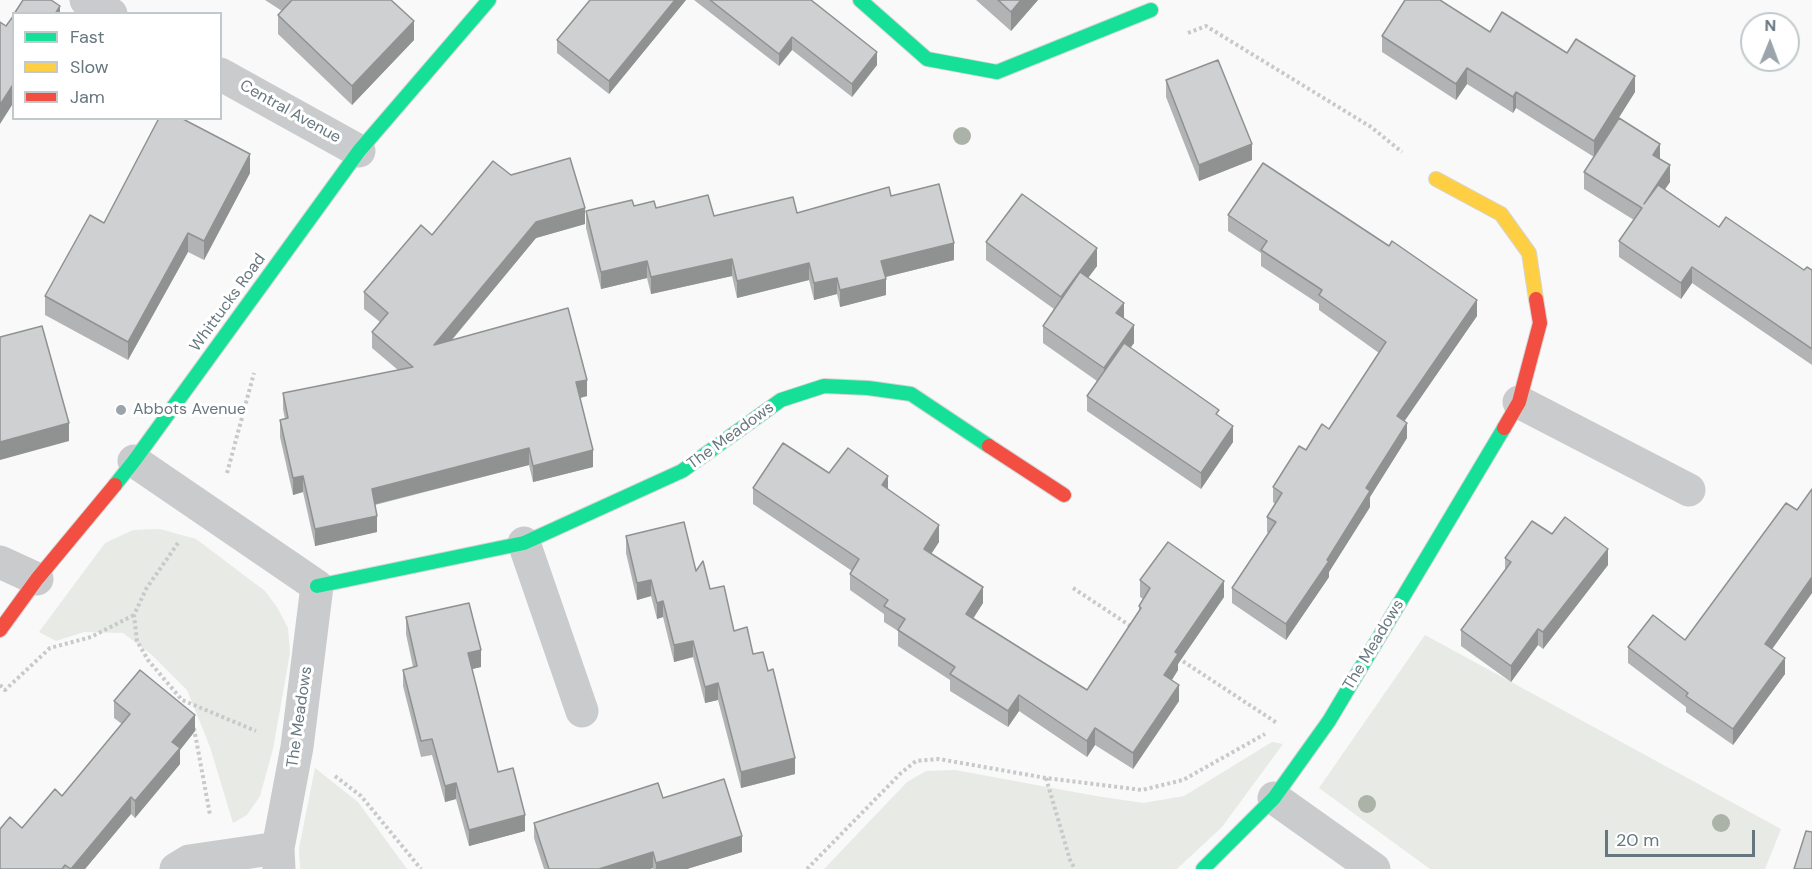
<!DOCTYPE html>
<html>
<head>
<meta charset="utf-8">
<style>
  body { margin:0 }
  #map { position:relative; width:1812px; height:869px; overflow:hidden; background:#f9f9f9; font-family:"DM Sans",sans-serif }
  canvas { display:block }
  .legend { position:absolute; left:12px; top:12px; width:210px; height:108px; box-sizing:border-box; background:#fff; border:2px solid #c2c9cc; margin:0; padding:8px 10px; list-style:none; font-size:18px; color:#67777f }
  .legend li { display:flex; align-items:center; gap:12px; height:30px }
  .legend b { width:30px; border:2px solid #c2c9cc }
  .north { position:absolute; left:1740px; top:12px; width:60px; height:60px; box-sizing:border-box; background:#fff; border:2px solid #c2c9cc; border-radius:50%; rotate:1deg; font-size:16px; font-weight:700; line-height:24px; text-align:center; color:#67777f }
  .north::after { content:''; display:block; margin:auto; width:21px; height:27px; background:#9aa4aa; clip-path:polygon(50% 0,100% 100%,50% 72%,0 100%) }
  .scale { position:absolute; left:1605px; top:830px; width:150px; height:27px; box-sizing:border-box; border:3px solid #67777f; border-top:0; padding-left:8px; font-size:18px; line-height:21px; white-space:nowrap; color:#67777f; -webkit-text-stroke:4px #fff; paint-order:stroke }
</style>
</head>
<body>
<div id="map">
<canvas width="1812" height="869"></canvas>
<ul class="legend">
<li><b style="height:8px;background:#16e098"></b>Fast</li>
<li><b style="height:8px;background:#ffcf43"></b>Slow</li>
<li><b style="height:8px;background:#f24e42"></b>Jam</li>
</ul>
<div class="north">N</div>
<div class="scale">20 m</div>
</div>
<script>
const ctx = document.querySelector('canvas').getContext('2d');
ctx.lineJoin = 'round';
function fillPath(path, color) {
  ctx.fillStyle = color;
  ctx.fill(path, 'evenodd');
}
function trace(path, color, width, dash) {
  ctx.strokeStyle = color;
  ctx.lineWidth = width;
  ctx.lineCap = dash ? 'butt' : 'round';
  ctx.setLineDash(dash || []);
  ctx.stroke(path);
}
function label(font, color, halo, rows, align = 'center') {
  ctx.font = font + ' "DM Sans",sans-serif';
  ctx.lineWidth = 6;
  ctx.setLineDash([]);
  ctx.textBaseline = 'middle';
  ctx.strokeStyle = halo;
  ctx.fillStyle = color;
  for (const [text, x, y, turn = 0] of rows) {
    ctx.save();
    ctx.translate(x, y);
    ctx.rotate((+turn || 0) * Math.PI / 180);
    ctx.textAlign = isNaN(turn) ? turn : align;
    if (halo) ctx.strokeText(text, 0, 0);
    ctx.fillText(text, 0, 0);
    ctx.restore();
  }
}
fillPath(new Path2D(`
  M160,529l36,10 69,52 12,16 11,21 2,25 -17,96 -13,47 -13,19 -14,8 -23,-76 -23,-57 -35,-35 -29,-22 -39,-1 -28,9 -17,-9 66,-89 28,-13z
  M1425,635l356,194 -16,40h-335l-111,-81z
  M1272,742l11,2 -61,83 -45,42h-353l83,-87 19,-11 29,-1 141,26 47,7 41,-7z
  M315,768l43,34 49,67h-107l-1,-21z`), '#e8eae6');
const fast = new Path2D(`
  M860,0l67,59 70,13 154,-62
  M115,485l19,-24 225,-310 130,-151
  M317,586l207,-43 158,-72 99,-71 43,-14 44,2 43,6 78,52
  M1203,869l71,-71 55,-77 175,-293`);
const slow = new Path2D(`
  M1436,179l65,35 28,39 7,46`);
const jam = new Path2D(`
  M1504,428l15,-26 21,-79 -4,-24
  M989,446l75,49
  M0,630l37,-51 78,-94`);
trace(fast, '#d4d5d6', 16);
trace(slow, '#d4d5d6', 16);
trace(jam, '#d4d5d6', 16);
trace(new Path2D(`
  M1188,33l18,-7 165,101 31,25
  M227,473l27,-100
  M178,543l-32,46 -12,26 3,26 11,19 34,40 74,31
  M1073,588l59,39
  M1178,658l99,65
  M0,685l5,5 45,-42 41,-11 43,-22
  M194,728l16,87
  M335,776l26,20 60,73
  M1046,778l24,82 5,9
  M807,869l94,-96 15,-12 23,-2 107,19 96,12 41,-10 82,-46`), '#c8c9ca', 4, [3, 3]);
trace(new Path2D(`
  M86,0l25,14
  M220,74l139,77
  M1519,402l170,88
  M134,461l183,125 -20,161 -19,101 1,21
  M524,543l58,168
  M0,562l37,17
  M1274,798l100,71
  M176,869l13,-8 89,-13`), '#cacbcc', 33);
trace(fast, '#16e098', 14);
trace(slow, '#ffcf43', 14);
trace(jam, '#f24e42', 14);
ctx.fillStyle = '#abb2a8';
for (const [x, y] of [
  [962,136],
  [1367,804],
  [1721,823]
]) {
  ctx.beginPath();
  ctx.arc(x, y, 9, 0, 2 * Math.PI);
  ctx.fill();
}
fillPath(new Path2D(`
  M265,0h126l23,40 -62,65 -74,-71v-19l4,-4z
  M686,0l-77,94 -52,-41v-13z
  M694,0h117l66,65 -25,32 -60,-47 -13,16z
  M976,0h62l-27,31z
  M1490,32l77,21 68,39 -24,38 49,29 10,23 -5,7 54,38 85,43h8v95l-120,-82 -11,16 -62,-42v-16l15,-21 -50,-31v-17l10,-15 -78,-49 -3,5 -46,-29 -11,16 -74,-48v-16z
  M1166,80l86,80 -53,21 -33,-84z
  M250,173l-46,87 -16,-8 -60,108 -83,-45v-19l59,-73z
  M511,175l74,49 -49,14 -84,102 135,56 -7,2 13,69 -60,15 -4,-17 -154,40 2,27 -62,14 -12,-54 -10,3 -13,-58v-17l5,-1 -2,-10v-16l115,-23 -26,-22v-16l8,-10 -16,-13v-17l68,-57z
  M891,196l63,64 -68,17v18l-46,12 -3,-13 -23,6 -5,-20 -72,18 -5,-22 -81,18 -4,-16 -46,11 -15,-61v-17l48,-5 80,10 83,-3z
  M1228,215l249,101 -73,105 3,17 -37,59v10l-41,65v5l-43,63 -54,-37v-15l36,-55 -1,-1v-15l8,-13 -2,-2v-15l33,-37 23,-21 50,-76 -60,-43v-6l-58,-38v-13l-33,-22z
  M986,242l111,24 -9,12 36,40 10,25 -4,5 89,69 14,25 -32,47 -114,-78v-15l10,-15 -54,-38v-17l11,-17 -68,-49z
  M829,473l59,16 51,53 -8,12 52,49 -10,15 114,72 52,-78v-6l4,-7 -3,-2v-17l84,17 -46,67v6l-6,10 7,21 -46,68 -38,-24 -8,12 -68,-46 -11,16 -58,-36v-11l-52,-34v-15l-14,-9v-8l-34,-24v-16l2,-3 -99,-67v-16z
  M1812,489v104l-40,56 13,25 -52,71 -47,-33v-5l-58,-44v-16l57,-7 112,-130z
  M1552,534l56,31 -65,84 -5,-4 -27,37 -50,-36v-16l44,-59v-13z
  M626,536l70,35 14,18 24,42 19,23 42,120 -54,14 -23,-88 -13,3 -12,-46 -19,5 -11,-45 -6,2 -6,-23 -14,4 -11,-47z
  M406,617l75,50 -9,2 26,103 27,59 -56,15 -13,-47 -11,3 -13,-47 -11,2 -18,-71v-16l10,-3 -7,-33z
  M114,701l81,30 -15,19v14l-45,54 -4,-4 -46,55h-85l122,-145 -8,-6z
  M663,798l79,54 -55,17h-34v-1l-3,1h-106l-10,-31v-15z`), '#b1b3b4');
fillPath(new Path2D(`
  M675,0h11l-77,94v-13z
  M1021,0h17l-27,31v-19z
  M60,6v8h-5z
  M414,21v19l-62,65v-19z
  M792,37v13l-13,16v-12z
  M877,52v13l-25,32v-13z
  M1467,68v16l-11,16v-16z
  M1635,76v16l-41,65v-16z
  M14,83v19l-14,22v-19z
  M1516,92v16l-3,5v-16z
  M1252,144v16l-53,21v-16z
  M1660,144v16l-7,-5z
  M250,154v19l-46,87v-19z
  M1670,165v17l-26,38v-16z
  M585,208v16l-49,14 -102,123v-16l102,-123z
  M188,233v19l-60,108v-18z
  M954,243v17l-73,18v-17z
  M1097,248v18l-36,48v-17z
  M732,259v17l-81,18v-17z
  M647,261v17l-46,11v-17z
  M809,263v17l-72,18v-17z
  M1692,267v16l-11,16v-16z
  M837,278v16l-23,6v-17z
  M886,279v16l-46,12v-17z
  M1477,300v16l-80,116v-16z
  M1124,303v17l-8,-7z
  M1134,325v18l-30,42v-17z
  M587,380v16l-11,3v-17z
  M69,423v18l-69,19v-18z
  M1407,423v15l-37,59v10l-41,65v5l-43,63v-16l41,-64 39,-72z
  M1233,426v16l-32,47v-16z
  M529,448v17l-157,40v-16z
  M593,450v17l-60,15v-16z
  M303,476v16l-10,3v-17z
  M888,476v16l-6,-7z
  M377,516v16l-62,14v-17z
  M939,525v17l-15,23v-16z
  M1608,549v16l-65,84v-17z
  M1812,577v16l-47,66v-15z
  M651,580v16l-14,4v-17z
  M1224,581v16l-46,67v6l-14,22v-17l11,-23z
  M983,587v16l-17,27v-16z
  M663,601v16l-6,2v-16z
  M1538,629v16l-27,37v-16z
  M693,641v16l-19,5v-17z
  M481,650v17l-13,3v-17z
  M1785,658v16l-52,71v-16z
  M718,683v17l-13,3v-16z
  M1179,685v16l-46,68v-16z
  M1019,695v16l-11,16v-16z
  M195,715v16l-15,19v14l-45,54v-17l37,-59z
  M1095,728v17l-8,12v-16z
  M795,758v16l-54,14v-16z
  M456,783v16l-11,3v-16z
  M131,797v17l-46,55h-14z
  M525,815v16l-56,15v-16z
  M742,836v16l-55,17h-31v-6z
  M653,852v16l-3,1h-51z`), '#909292');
const building = new Path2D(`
  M23,0h28l9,6 -5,8h-41z
  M292,0h99l23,21 -62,65 -74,-71z
  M590,0h85l-66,81 -52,-41z
  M710,0h101l66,52 -25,32 -60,-47 -13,17z
  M998,0h23l-10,12z
  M1405,0h35l50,32 12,-20 65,41 9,-14 59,37 -41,65 -78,-49 -3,5 -46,-29 -11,16 -74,-48z
  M14,15v68l-14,22v-83l6,4z
  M1218,60l34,84 -53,21 -33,-85z
  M159,118h22l69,36 -46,87 -16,-8 -60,109 -83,-46 45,-81 14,8z
  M1619,118l41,26 -7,11 17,10 -26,39 14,-19 61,42 7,-10 78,53 3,-3 5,3v79l-120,-82 -11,16 -62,-42 23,-33 -58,-36z
  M570,158l15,50 -49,14 -102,123 134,-37 19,72 -11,2 17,68 -60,16 -4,-18 -157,41 5,27 -62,13 -12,-53 -10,2 -13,-58 8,-2 -5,-25 130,-26 -41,-35 16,-19 -24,-21 57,-67 11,10 61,-74 18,14z
  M1263,163l126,83 3,-5 85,59 -80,116 10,7 -41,65 4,3 -43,69 2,1 -43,63 -54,-36 44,-66 -9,-5 15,-24 -9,-6 26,-41 7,4 16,-26 7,5 57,-87 -67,-47 3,-5 -61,-40 6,-9 -39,-26z
  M939,184l15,59 -73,18 5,18 -46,11 -3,-12 -23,5 -5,-20 -72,18 -5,-22 -81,18 -4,-16 -46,11 -15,-61 46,-11 2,6 20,-5 2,7 52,-13 6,21 79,-19 4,16 92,-26 2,9z
  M1022,194l75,54 -36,49 -75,-55z
  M1080,272l44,31 -8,10 18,12 -30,43 -61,-42z
  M42,326l27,97 -69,19v-105z
  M1124,343l95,67 -3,4 17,12 -32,47 -114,-77z
  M783,443l46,30 19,-25 40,28 -6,9 57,40 -15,24 59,38 -17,27 121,76 54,-82 -2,-2 11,-18 -10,-8 28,-38 56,39 -49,71 3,2 -14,21 15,10 -46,68 -38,-25 -8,13 -68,-46 -11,16 -58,-37 5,-7 -57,-37 7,-11 -21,-13 4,-6 -38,-26 9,-15 -106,-71z
  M1812,489v88l-47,67 20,14 -52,71 -47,-33 2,-3 -60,-46 25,-32 32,25 101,-137 11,7z
  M1565,517l43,32 -65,83 -5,-3 -27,37 -50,-36 50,-68 -6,-4 27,-37 20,13z
  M684,522l12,49 7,-10 7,28 14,-3 10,45 13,-4 6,27 10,-2 5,19 5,-2 22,89 -54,14 -23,-89 -13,4 -12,-46 -19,4 -11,-44 -6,2 -6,-23 -14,3 -11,-47z
  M469,603l12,47 -13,3 30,119 15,-4 12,47 -56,15 -13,-47 -11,3 -13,-47 -11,2 -18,-71 14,-4 -11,-49z
  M140,670l55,45 -23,27 8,6 -45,53 -4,-4 -60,72 -6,-4 -3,4h-62v-40l10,-12 12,11 33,-39 7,7 68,-82 -16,-13z
  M724,779l18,57 -86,27 -3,-11 -54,17h-50l-15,-46 124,-40 5,15z
  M1806,831l6,1v37h-18z`);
fillPath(building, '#ced0d1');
trace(building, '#909292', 1.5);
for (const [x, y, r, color] of [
  [121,410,6,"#9aa4aa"]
]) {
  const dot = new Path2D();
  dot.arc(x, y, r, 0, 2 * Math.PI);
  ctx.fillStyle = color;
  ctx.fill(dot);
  trace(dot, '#fff', 2);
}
label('16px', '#67777f', '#fff', [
  ["Central Avenue",290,112,29],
  ["Whittucks Road",228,303,-54],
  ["The Meadows",731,436,-36],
  ["The Meadows",1374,645,-59],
  ["The Meadows",300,717,-82]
]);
label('16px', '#67777f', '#fff', [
  ["Abbots Avenue",133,410]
], 'left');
</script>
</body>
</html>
